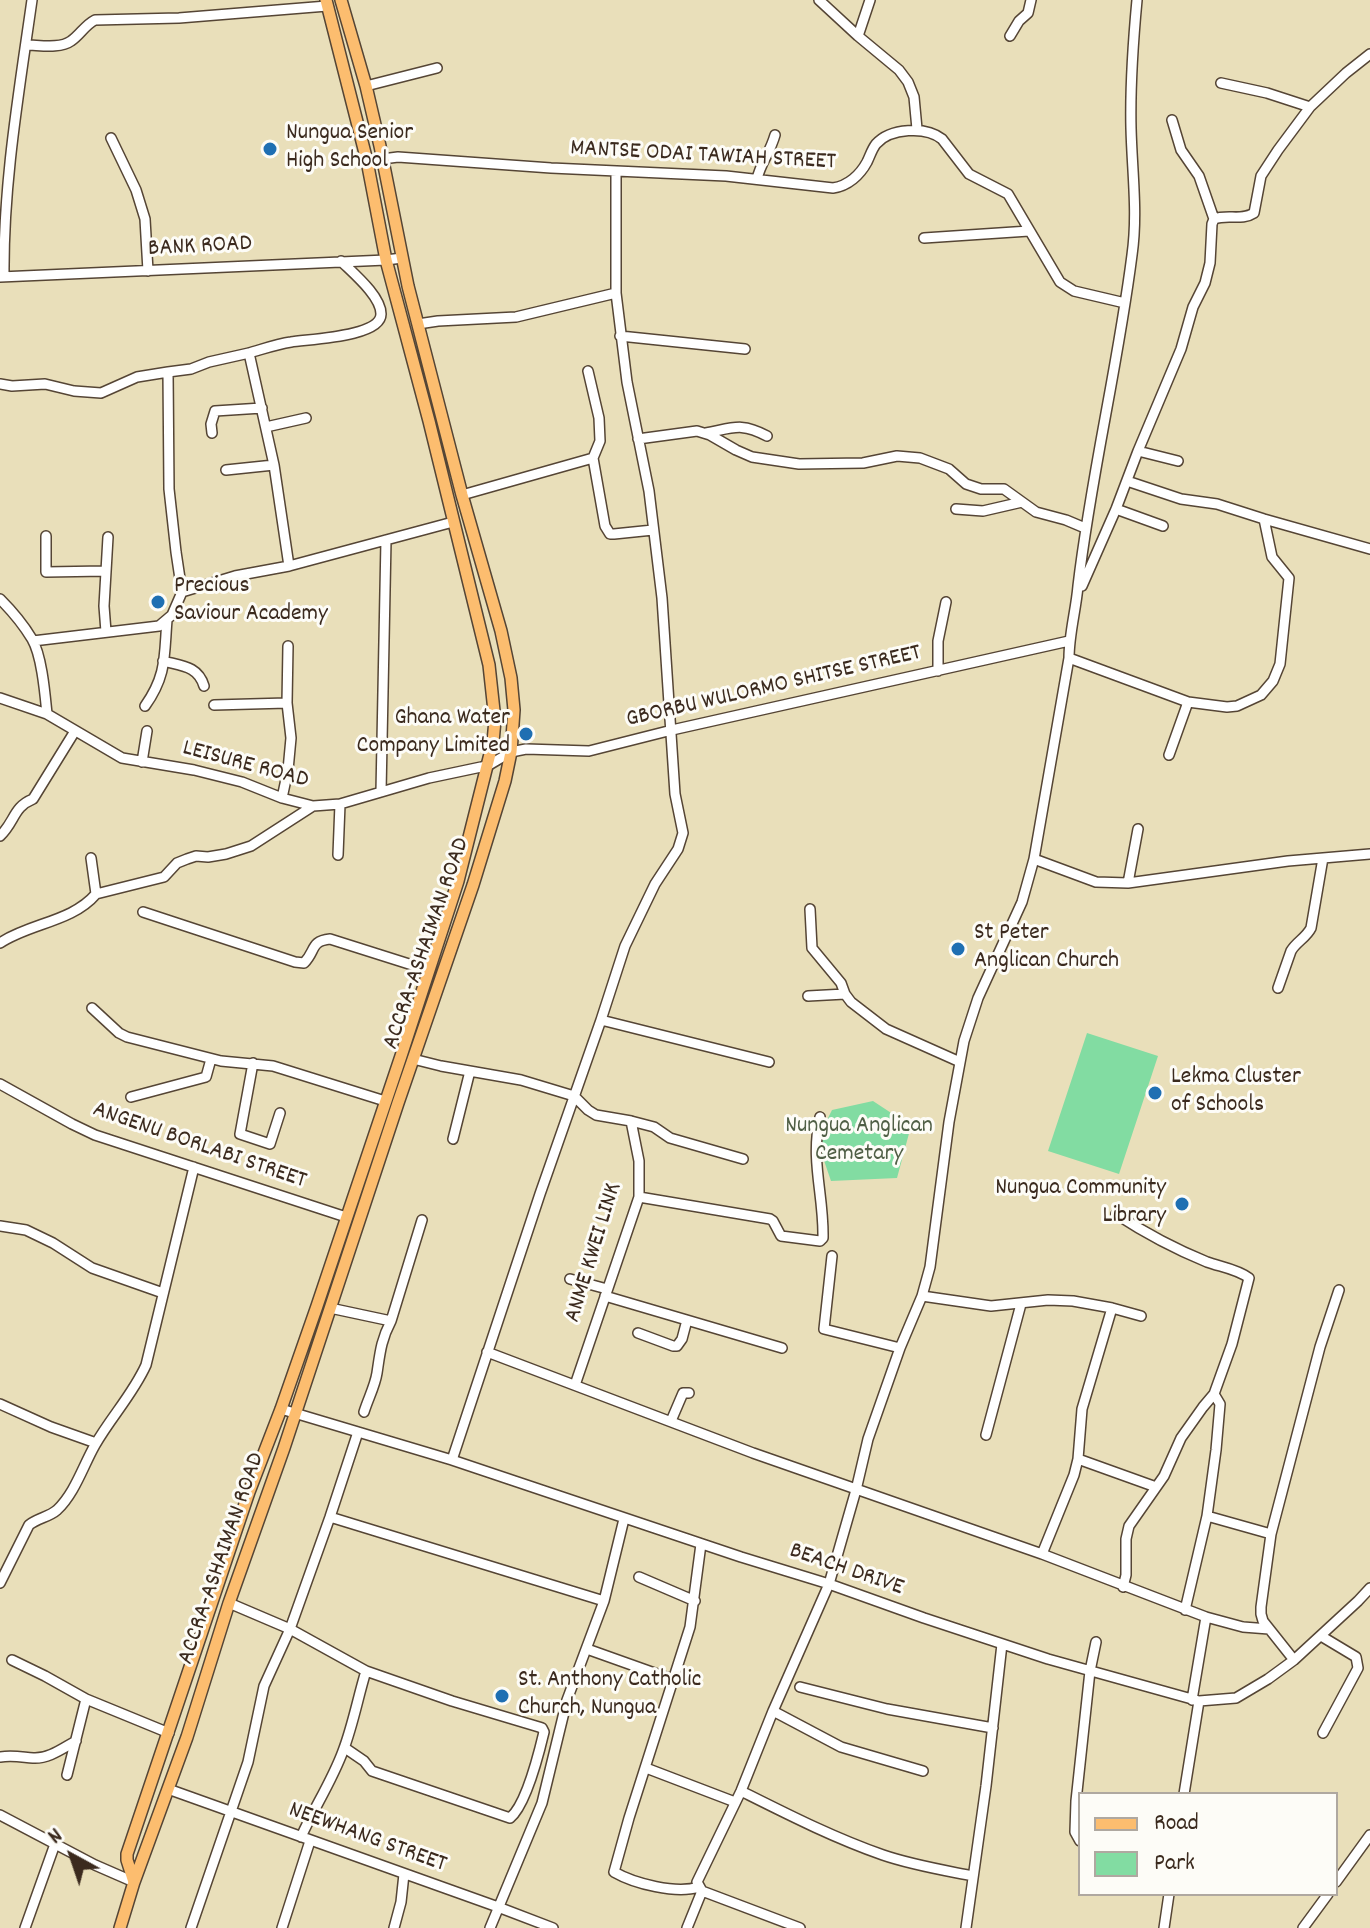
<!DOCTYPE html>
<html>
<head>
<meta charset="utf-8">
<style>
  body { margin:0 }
  #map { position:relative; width:1370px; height:1928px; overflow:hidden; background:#e9dfba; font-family:Dekko,sans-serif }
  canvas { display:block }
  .legend { position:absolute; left:1078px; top:1792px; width:260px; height:104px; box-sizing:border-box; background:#fdfcf7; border:2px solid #afa8a0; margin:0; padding:10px 14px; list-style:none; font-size:24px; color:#3b2a1e }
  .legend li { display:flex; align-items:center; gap:16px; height:40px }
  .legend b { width:40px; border:2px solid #afa8a0 }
  .north { position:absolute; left:32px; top:1816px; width:80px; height:80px; -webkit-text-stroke:6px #fdfcf7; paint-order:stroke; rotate:320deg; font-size:22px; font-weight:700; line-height:32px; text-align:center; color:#3b2a1e }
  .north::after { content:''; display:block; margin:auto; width:28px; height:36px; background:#3b2a1e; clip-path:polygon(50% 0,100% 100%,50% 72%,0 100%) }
</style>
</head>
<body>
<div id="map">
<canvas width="1370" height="1928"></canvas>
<ul class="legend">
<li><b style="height:10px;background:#fcbd6f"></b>Road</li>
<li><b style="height:22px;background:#82dca2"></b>Park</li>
</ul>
<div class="north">N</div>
</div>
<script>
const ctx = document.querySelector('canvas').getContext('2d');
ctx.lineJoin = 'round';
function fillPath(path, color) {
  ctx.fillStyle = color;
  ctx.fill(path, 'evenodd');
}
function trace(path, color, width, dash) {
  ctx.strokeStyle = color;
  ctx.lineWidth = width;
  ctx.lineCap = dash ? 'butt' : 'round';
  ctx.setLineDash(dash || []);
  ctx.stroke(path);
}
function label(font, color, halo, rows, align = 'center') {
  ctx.font = font + ' Dekko,sans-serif';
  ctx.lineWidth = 6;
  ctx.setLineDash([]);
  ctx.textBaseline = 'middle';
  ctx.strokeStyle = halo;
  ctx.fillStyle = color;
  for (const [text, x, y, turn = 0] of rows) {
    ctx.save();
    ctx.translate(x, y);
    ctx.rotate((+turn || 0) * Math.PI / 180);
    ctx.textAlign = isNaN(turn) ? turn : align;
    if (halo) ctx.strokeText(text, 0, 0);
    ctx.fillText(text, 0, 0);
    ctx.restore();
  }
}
fillPath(new Path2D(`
  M1087,1033l71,23 -39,118 -71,-23z
  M873,1101l38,25 -14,52 -66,3 -14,-41 15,-30z`), '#82dca2');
const minor = new Path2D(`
  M819,0l39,36 41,34 9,12 6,15 3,32
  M858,36l12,-36
  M1010,36l9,-15 9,-8 3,-13
  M26,45c13,0 34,4 45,-4 9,-6 14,-16 24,-21l84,-2 148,-12
  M1221,83l46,10 43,14
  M366,86l71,-18
  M1172,120l9,30 18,26 15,43
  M111,138l25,52 9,29 3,52
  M367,161l31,-4 153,11 175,8 107,12c15,-2 27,-13 34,-26 3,-6 5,-13 9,-18 14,-16 50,-18 66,-5l27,35 39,20 52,88 14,9 51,12
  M757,179c4,-17 13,-26 18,-44
  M924,238l105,-7
  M0,277l386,-17 16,-2
  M4,277c-1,-93 15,-185 28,-277
  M418,324l20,-3 78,-4 100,-24
  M620,336l125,13
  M249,353c14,-4 28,-9 42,-11 18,-3 90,-5 90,-28 0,-18 -28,-41 -40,-53
  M588,371l11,47 1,23 -7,17 12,68 5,8h4l39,-4
  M0,384l12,2 33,-2 29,7 27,2 36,-16 31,-5
  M266,427l40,-9
  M212,433l-1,-9 4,-13 47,-3
  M706,433c27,-5 35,-11 61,3
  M638,439l59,-8 13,4 26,15 16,7 47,7 64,-1 34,-7 23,2 29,11 17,15 15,5h23l32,23 30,8 19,8
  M1138,451l40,10
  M226,470l48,-5
  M1127,481l54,18 36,5 47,15 106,30
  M462,495l131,-37
  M956,509l27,2 39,-9
  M1116,509l47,17
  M46,536v36l59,-1
  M289,566l164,-44
  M1082,586l34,-77 22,-58 43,-102 12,-42 12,-24 5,-20 2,-39 2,-5c13,-5 28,2 40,-6l7,-37 17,-26 32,-43 36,-34 24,-19
  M0,599c12,12 23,25 32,40 10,17 13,55 15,75
  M106,632l-2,-26 4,-69
  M33,641l126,-15 13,-11 10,-23 -6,-40 -7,-63 -1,-117 23,-3 18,-7 40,-9 25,112 15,101 -54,10 -53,16
  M1069,658l119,44 39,5 10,-1 24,-11 12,-14 7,-17 9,-86 -17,-21 -8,-38
  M163,661c19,5 35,5 41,25
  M938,671v-30l8,-39
  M0,698l47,16 75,44 72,12 48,12 40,16 31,8 27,-2 89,-26 52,-11 8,-2 22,-13 15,-3 63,2 83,-21 397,-89
  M214,705l73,-2
  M145,706c22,-31 19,-50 22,-86
  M1169,755l19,-53
  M142,762l5,-31
  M381,792l5,-252
  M282,798l6,-28 3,-32 -4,-35 1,-57
  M0,836c15,-14 13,-29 33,-37l42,-68
  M338,855l2,-51
  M1034,859l62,23 32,1 160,-22 82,-7
  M1128,883l10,-54
  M96,894l68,-17 13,-14 10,-4 9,-3 12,1 18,-3 25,-8 62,-40
  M810,909l2,39 29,35 4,11 6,8 35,27 74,33
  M143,912l152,50 9,1c12,-12 6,-22 26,-24l98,31
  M0,943c30,-20 72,-21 96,-49l-5,-36
  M1278,988l13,-37c5,-9 15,-13 20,-23l12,-70
  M808,996l37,-2
  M92,1008l27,25 8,4 94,24 52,5 112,35
  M601,1020l24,-74 30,-62 23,-35 5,-16 -8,-39 -13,-196 -13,-107 -22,-109 -11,-89v-121
  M413,1059l28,7 80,14 53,16 14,14 8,5 35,6 8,40v36l-64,188
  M253,1063l-13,71 30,10 10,-31
  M0,1084l72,40 23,11 251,82
  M131,1097l75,-20 5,-18
  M631,1121l23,6 16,11 73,21
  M453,1139l17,-68
  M639,1197l131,22 3,2 8,15 39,5 3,-3c1,-43 -13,-77 -3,-121
  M1116,1214c29,19 59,35 91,48 14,5 30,7 42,16l-17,66 -18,50 -11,13 -22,31 -17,38 -35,50 -3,13v36l-3,12
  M0,1226l26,4 27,13 39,25 71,25
  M832,1256l-8,73 76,19
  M570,1279l37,10
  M605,1296l177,52
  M922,1296l69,10 57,-6 25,1 39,7 29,8
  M330,1308l61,13 31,-101
  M638,1333l35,13h4l5,-7 5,-19
  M487,1352l266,101 289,101 164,63 37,10 26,2
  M0,1404l51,23 45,16
  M281,1409l171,51 289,97 88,27 95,34 124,41 151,42 37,-3 32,-19 26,-19 64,-59 12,-13
  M364,1412c4,-13 11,-26 13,-39 3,-20 4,-33 14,-52
  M671,1421l12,-28h6
  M986,1435l35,-131
  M1078,1459l78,28
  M452,1460l88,-266 61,-174 168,42
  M1207,1516l64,18
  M330,1517l274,84
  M1042,1554l32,-79 4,-16 4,-50 30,-101
  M639,1577l56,24
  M0,1583l29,-58c9,-7 20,-8 28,-15 18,-17 26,-44 38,-65 16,-28 38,-51 51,-80l48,-198
  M229,1603l61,26 76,42 86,30 87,26 3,1 2,4c-5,21 -18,73 -34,86l-138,-47 -8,-10 -19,-13
  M1185,1610l22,-94 9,-66 4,-46 -6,-10
  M1321,1636l35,21 2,11 -35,65
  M587,1649l87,31
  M12,1660l33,16 41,23 83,34
  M1294,1660l-31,-39 -2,-7v-7l10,-73 49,-187 19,-57
  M800,1687l87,22 106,19
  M1192,1700l14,-83
  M773,1711l68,36 82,24
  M0,1757c12,-2 21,0 33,1 16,1 30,-10 43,-17
  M646,1768l89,34
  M67,1775l19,-76
  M168,1789l330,118 55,21
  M741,1791c46,23 93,47 142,64 29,10 60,15 90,21
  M1184,1794l15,-93
  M0,1815l95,50 39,17
  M301,1837c13,-29 31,-56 42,-86 10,-26 15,-54 23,-80
  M1080,1841l-5,-9 1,-31 14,-130 6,-29
  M1336,1882l34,-47
  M699,1887c-23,7 -64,-3 -85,-15l15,-54 61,-191 11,-83
  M25,1928l30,-84
  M191,1928l57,-166 16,-76 26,-57 40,-112 28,-85
  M282,1928l28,-87
  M394,1928l7,-26 3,-28
  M490,1928l52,-125 25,-103 37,-99 20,-82
  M687,1928l15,-37
  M800,1928l-98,-37 -5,-9 44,-91 32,-80 56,-127 27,-94 12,-51 32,-91 22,-52 8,-29 19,-145 15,-81 14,-43 44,-96 12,-43 35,-201c0,-24 7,-48 9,-72 13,-111 40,-220 54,-331 6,-42 0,-84 -1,-127 -1,-43 2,-85 6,-128
  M966,1928l20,-142 16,-142
  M1164,1928l5,-34
  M1303,1928l25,-34`);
const major = new Path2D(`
  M134,1882l-7,-22v-6l122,-362 32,-83 36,-103 84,-250 57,-175 35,-139 2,-22 -6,-55 -60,-244 -43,-161 -19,-99 -41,-161
  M120,1928l14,-46 53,-145 42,-134 55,-155 114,-345 75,-218 32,-104 6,-29 3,-42 -3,-32 -10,-47 -39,-136 -54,-209 -28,-140 -14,-60 -25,-86`);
trace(minor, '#554535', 12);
trace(major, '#554535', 14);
trace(minor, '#fff', 9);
trace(major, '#fcbd6f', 11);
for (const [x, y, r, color] of [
  [270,149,8,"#1f6fb2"],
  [158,602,8,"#1f6fb2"],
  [526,734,8,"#1f6fb2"],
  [958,949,8,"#1f6fb2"],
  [1155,1093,8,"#1f6fb2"],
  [1182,1204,8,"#1f6fb2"],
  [502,1696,8,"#1f6fb2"]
]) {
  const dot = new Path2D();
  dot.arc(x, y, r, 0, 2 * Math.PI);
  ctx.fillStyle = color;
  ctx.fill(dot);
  trace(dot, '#fdfcf7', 3);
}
label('24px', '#3b2a1e', '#fdfcf7', [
  ["Nungua Senior",286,135],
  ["High School",286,163],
  ["Precious",174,588],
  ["Saviour Academy",174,616],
  ["Ghana Water",510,720,"right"],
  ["Company Limited",510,748,"right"],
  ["St Peter",974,935],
  ["Anglican Church",974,963],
  ["Lekma Cluster",1171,1079],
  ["of Schools",1171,1107],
  ["Nungua Community",1166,1190,"right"],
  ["Library",1166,1218,"right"],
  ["St. Anthony Catholic",518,1682],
  ["Church, Nungua",518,1710]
], 'left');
label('24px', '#3b2a1e', '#fdfcf7', [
  ["MANTSE ODAI TAWIAH STREET",703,157,3],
  ["BANK ROAD",200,248,-3],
  ["GBORBU WULORMO SHITSE STREET",774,688,-13],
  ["LEISURE ROAD",245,766,15],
  ["ACCRA-ASHAIMAN ROAD",428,944,-71],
  ["ANGENU BORLABI STREET",199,1147,19],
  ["ANME KWEI LINK",595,1253,-73],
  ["ACCRA-ASHAIMAN ROAD",223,1559,-71],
  ["BEACH DRIVE",846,1571,19],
  ["NEEWHANG STREET",367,1839,20]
]);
label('24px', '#505f46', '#fdfcf7', [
  ["Nungua Anglican",859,1128],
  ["Cemetary",859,1156]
]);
</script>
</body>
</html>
